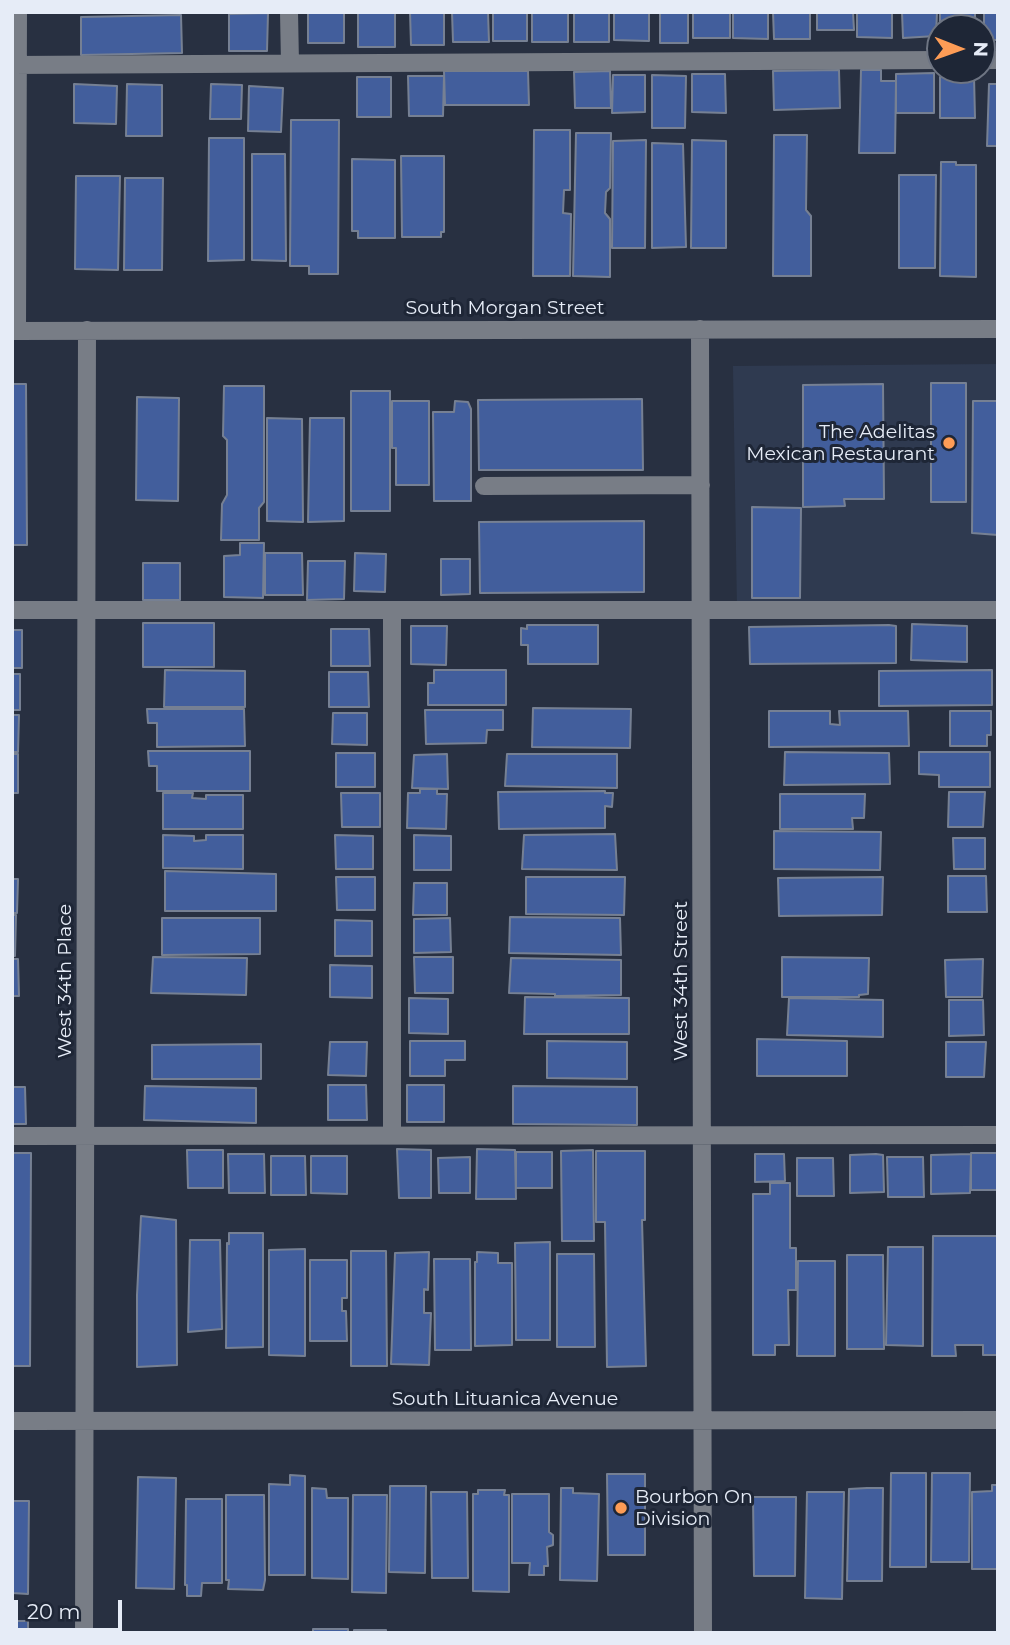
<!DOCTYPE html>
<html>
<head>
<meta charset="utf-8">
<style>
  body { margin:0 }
  #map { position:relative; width:1010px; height:1645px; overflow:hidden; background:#283041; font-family:Montserrat,sans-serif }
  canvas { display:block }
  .frame { position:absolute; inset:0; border:14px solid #e6ecf7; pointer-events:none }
  .north { position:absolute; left:926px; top:14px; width:70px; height:70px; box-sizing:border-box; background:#1e2636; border:2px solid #6e7583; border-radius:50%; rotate:91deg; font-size:19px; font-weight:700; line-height:28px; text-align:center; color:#e6ecf7 }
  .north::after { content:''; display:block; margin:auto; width:24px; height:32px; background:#fd9c56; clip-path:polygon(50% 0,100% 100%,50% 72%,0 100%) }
  .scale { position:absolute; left:14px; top:1600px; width:108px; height:32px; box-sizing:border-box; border:4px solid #e6ecf7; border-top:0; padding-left:9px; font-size:21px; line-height:24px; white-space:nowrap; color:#e6ecf7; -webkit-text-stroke:5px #1e2636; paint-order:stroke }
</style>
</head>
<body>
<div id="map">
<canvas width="1010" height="1645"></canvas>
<div class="frame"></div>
<div class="north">N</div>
<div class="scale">20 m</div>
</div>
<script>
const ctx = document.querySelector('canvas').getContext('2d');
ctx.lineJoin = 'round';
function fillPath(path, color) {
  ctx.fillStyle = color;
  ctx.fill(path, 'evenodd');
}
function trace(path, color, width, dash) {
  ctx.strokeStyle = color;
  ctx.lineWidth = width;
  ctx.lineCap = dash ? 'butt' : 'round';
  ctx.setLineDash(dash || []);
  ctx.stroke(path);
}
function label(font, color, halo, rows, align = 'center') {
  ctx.font = font + ' Montserrat,sans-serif';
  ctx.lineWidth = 6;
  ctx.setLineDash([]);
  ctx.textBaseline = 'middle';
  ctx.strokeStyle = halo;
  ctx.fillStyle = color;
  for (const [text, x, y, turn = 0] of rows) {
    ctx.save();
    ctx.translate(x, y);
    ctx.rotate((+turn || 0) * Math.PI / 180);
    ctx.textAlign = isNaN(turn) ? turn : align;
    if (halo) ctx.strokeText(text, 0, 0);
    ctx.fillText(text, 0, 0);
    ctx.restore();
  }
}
fillPath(new Path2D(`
  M998,364v246l-261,-1 -4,-243z`), '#2f3a50');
const building = new Path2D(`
  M308,12h36v31h-36z
  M358,12h37v35h-37z
  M410,12h34v33h-33z
  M452,12h36l1,30h-36z
  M493,12h34v29h-34z
  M532,12h36v30h-36z
  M574,12h35v30h-35z
  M614,12h35v29l-35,-1z
  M660,12h28v31h-28z
  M693,12h37v26h-37z
  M733,12h35v27l-35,-1z
  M773,12h37v27h-36z
  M817,12h36l1,18h-37z
  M857,12h35v26l-35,-1z
  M902,12h35l-1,24 -33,2z
  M940,12h35v16h-35z
  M984,12h14v28h-14z
  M268,13l-1,38h-38v-37z
  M181,15l1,38 -101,2v-38z
  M839,70l1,38 -66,2 -1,-39z
  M861,70h20v11h15l-1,72h-36z
  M444,71h84l1,34h-84z
  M610,71l1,37h-36l-1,-36z
  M934,73v40h-38v-39z
  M692,74h33l1,39 -34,-1z
  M613,75h32v37l-33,1z
  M652,75l34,1 -1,52h-33z
  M408,76h36l-1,40h-34z
  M974,76l1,42h-35v-41z
  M357,77h34v40h-34z
  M74,84l43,2 -1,38 -42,-1z
  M127,84l35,1v51h-36z
  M211,84l31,1 -1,34h-31z
  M989,84h9v62h-11z
  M249,86l34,2 -2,44 -33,-1z
  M291,120h48l-1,154h-29v-8h-19z
  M534,130h36v60h-6l-1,23 8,1 -1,62h-37z
  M576,133h35l-1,55 -4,4 -1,21 5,6v58l-37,-1z
  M774,135h33l-1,75 5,6v60h-38z
  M209,138h35v122l-36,1z
  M646,140l-1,108h-33l1,-107z
  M692,140l34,1v107h-35z
  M652,143l31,1 3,103 -34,1z
  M252,154h33l1,107 -34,-1z
  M401,156h43v76h-3v5h-39z
  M352,159l43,1v78h-37v-7h-6z
  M941,162h15v3h20v112l-36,-1z
  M899,175h37l-1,93h-36z
  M76,176h44l-2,94 -43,-1z
  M125,178h38l-1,92h-38z
  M931,383h35v119h-35z
  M12,384h14l1,161h-15z
  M883,384l1,115h-40l1,7 -42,1v-122z
  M224,386h40v116l-5,6v32h-38l1,-36 5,-9v-55l-4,-4z
  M351,391h39v120h-39z
  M137,397l42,1 -1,103 -42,-1z
  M642,399l1,71h-164l-1,-70z
  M392,401h37v84h-33v-37h-4z
  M455,401l13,1 3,7v92h-37l-1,-89h21z
  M973,401h25v134l-26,-2z
  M267,418l35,1 1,103 -36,-1z
  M310,418h34v103l-36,1z
  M752,507l49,1 -1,90h-48z
  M644,521v71l-164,1 -1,-71z
  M240,543h24l-1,55 -39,-1v-41l16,-1z
  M265,553h37l1,42h-38z
  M355,553l31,1 -1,38 -31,-1z
  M441,559h29v35l-29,1z
  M308,561h37l-1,38 -37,1z
  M143,563h37v37h-37z
  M143,623h71v44h-71z
  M912,624l55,2v36l-56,-2z
  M527,625h71v39h-70v-19h-7v-17l6,1z
  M889,625l7,1v37l-146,1 -1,-37z
  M411,626h36l-1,39 -35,-1z
  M331,629h38l1,37h-39z
  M12,630h10v38h-10z
  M165,670l80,1v36h-81z
  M434,670h72v35h-78v-22h6z
  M992,670v35l-113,1v-35z
  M329,672h39l1,35h-40z
  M12,674h8v36h-8z
  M533,708l98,1 -1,39 -98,-1z
  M147,709h97l1,37 -88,1v-24h-9z
  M425,710h78v20h-16l-1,13 -60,1z
  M769,711h61v13l10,1 -1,-14h69l1,35 -140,1z
  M950,711h41v24h-4v11h-37z
  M333,713h34v32l-35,-1z
  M12,715h7l-1,37h-6z
  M148,751h102v40h-93v-25h-8z
  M785,752l104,1 1,31 -106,1z
  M919,752h71v35h-51v-12l-20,-1z
  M336,753h39v34h-39z
  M12,754h6v39h-6z
  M447,754l1,35 -36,-1 2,-33z
  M507,754h110v34l-112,-2z
  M420,789h17v5h10l-1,35 -39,-1 1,-35h12z
  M605,791v2h8l-1,14 -7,-1v22l-106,1 -1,-37z
  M949,792h36l-2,35h-35z
  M163,793h30l-1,5 14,1v-4h37v34h-80z
  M341,793h39v34h-38z
  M780,794h85l-1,24h-12l1,11h-73z
  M774,831l107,1 -1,38 -106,-1z
  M615,834l2,36 -95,-1 2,-34z
  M163,835l31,1v5l12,-1v-5h37v34l-80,-1z
  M335,835l38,1v33h-37z
  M414,835l37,1v34h-37z
  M953,838h32v31h-31z
  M165,871l111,3v37h-111z
  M948,876h38l1,36h-39z
  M336,877h39v33h-38z
  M526,877h99l-1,38 -98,-1z
  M883,877l-1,38 -103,1 -1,-38z
  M12,879h6l-1,34h-5z
  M414,883h33v32h-34z
  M12,915h4l-1,41h-3z
  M510,917l110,1 1,37 -112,-2z
  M162,918h98v36l-98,1z
  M450,918l1,34 -37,1v-34z
  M335,920l37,1v35h-37z
  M153,957l94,1 -1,37 -95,-2z
  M414,957h39v36h-38z
  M782,957l87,1 -1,36 -9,1v2h-77z
  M511,958l110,2v35l-66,1v-2l-46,-1z
  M12,959h6l1,37h-7z
  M983,959l-1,38h-36l-1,-37z
  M330,965l42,1v32l-42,-1z
  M525,997l104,1v36h-105z
  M409,998l39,1v35l-39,-1z
  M789,998l94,2v37l-96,-2z
  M949,1000h34l1,35 -35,1z
  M757,1039l90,2v35h-90z
  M410,1041h55v19h-20v16h-35z
  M547,1041l80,1v37l-80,-1z
  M330,1042h37l-1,34 -38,-1z
  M946,1042h40l-2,35h-38z
  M261,1044v35h-109v-34z
  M328,1085h38l1,35h-39z
  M407,1085h37v37h-37z
  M145,1086l111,2v35l-112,-3z
  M513,1086l124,1v38l-124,-1z
  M12,1087h13l1,37h-14z
  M397,1149l34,1v48h-32z
  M477,1149l38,1 1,49h-40z
  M187,1150h36v38h-35z
  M593,1150l1,91h-32l-1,-90z
  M596,1151h49v69h-3l4,146 -39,1 -2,-145h-9z
  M516,1152h36v36h-36z
  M12,1153h19l-1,213h-18z
  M971,1153h27v37h-27z
  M228,1154h36l1,39h-36z
  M755,1154h29l1,27 -30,1z
  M876,1154l7,1 1,37 -34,1v-38z
  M971,1154l-1,39 -39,1v-39z
  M271,1156h34l1,39h-35z
  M311,1156h36v38l-36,-1z
  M470,1157v36h-31l-1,-35z
  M887,1157h36l1,40h-36z
  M797,1158h36l1,38h-37z
  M770,1183h20v65h6v42h-8l1,55h-14v10h-22v-161h17z
  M141,1216l35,4 1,145 -40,2v-72z
  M229,1233h34v114l-37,1 1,-105 2,1z
  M933,1236h65v119h-15v-10h-28l1,11h-24z
  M190,1240h30l2,89 -34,3z
  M550,1242v98h-34l-1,-97z
  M888,1247h35v99l-37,-1z
  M305,1249v107l-36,-1v-105z
  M351,1251h35l1,115h-36z
  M429,1252l-1,38 -4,-1v24h7l-2,52 -38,-1 4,-111z
  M477,1252l21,1v10h14v82l-37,1v-84h2z
  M557,1254h37l1,93h-38z
  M847,1255h36l1,94h-37z
  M434,1259h36l1,91h-36z
  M310,1260h37v38h-5v13h4l1,30h-37z
  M798,1261h37v95h-38z
  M891,1473h35v94h-36z
  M932,1473h38l-1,89h-38z
  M607,1474h38v81h-37z
  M290,1475l15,1v99h-36v-91l21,1z
  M138,1477l38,1 -2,111 -38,-1z
  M992,1485h6v84h-26v-77l20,-1z
  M390,1486h36l-1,87 -36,-1z
  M312,1488l14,1 1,9h21v81l-36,-1z
  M561,1488h12v5l26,1 -2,87 -37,-1z
  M867,1488h16l-1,93h-35l2,-92z
  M478,1490h27l-1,5h5v97l-36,-1v-97h5z
  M431,1492h36l1,86h-36z
  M807,1492h37l-2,107 -37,-1z
  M512,1494h37v38l4,3v10l-6,2 1,19h-4v9h-15l1,-12h-18z
  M226,1495h38l1,85 -2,10 -35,-1 1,-9h-3z
  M353,1495h34l-1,98 -34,-1z
  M753,1497h43l-1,79h-41z
  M186,1499h36v84h-20l-1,13h-14v-11h-2z
  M12,1501h17l-1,93 -16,-1z
  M12,1621h16v12h-16z
  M313,1629h35v4h-35z
  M354,1630h32v3h-32z`);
fillPath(building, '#425e9c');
trace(building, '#768093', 2);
trace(new Path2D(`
  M289,12l1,51
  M982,60h16
  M12,65l928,-5
  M700,329l3,1304
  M12,331l986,-2
  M17,331l1,-319
  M484,486l217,-1
  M12,610h986
  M392,1135v-525
  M12,1136l986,-1
  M12,1421l986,-1
  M84,1633l3,-1303`), '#787d86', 18);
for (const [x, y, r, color] of [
  [949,443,7,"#fd9c56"],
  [621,1508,7,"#fd9c56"]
]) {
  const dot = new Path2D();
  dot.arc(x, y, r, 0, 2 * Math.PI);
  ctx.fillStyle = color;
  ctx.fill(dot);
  trace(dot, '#1e2636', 2.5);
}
label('19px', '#e6ecf7', '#1e2636', [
  ["South Morgan Street",505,308],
  ["West 34th Place",65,981,-90],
  ["West 34th Street",681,981,-90],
  ["South Lituanica Avenue",505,1399]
]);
label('19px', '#e6ecf7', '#1e2636', [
  ["The Adelitas",935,432],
  ["Mexican Restaurant",935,454],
  ["Bourbon On",635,1497,"left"],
  ["Division",635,1519,"left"]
], 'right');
</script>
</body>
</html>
